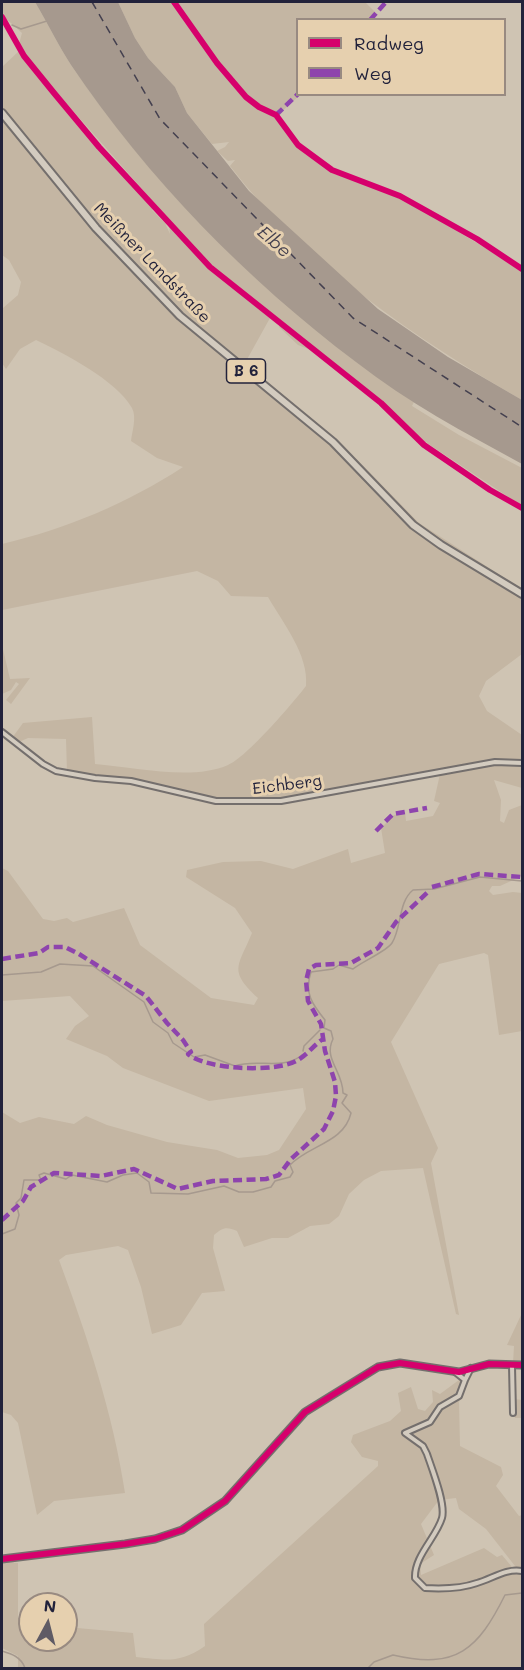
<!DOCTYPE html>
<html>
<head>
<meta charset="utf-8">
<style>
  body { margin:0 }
  #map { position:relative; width:524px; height:1670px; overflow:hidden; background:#cfc4b3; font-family:Mali,sans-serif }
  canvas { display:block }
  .frame { position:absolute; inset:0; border:3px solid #22223b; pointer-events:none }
  .legend { position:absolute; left:296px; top:18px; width:210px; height:78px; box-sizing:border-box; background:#e6d0af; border:2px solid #988a81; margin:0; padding:8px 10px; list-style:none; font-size:18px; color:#22223b }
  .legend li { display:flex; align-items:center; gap:12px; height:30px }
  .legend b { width:30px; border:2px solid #988a81 }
  .north { position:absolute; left:18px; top:1592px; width:60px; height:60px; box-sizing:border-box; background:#e6d0af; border:2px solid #988a81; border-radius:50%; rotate:7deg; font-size:16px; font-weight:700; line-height:24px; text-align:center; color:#22223b }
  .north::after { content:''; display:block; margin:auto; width:21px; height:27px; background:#5f5b65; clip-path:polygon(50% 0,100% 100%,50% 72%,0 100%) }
</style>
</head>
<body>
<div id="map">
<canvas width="524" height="1670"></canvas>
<div class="frame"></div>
<ul class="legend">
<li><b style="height:8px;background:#d6006c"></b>Radweg</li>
<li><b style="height:8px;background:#8e44ad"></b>Weg</li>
</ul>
<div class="north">N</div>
</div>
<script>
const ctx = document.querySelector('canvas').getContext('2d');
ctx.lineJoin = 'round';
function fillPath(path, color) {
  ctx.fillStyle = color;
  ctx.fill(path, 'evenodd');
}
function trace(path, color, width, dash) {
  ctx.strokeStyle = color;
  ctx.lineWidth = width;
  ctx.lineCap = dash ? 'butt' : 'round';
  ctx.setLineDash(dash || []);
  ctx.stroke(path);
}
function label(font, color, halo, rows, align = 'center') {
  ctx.font = font + ' Mali,sans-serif';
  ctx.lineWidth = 6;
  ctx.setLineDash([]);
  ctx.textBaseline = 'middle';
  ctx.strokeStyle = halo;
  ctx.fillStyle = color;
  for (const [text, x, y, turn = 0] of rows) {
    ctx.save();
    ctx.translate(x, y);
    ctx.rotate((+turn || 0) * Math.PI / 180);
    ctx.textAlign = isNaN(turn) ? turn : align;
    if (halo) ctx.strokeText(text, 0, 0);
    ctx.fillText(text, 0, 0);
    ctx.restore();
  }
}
fillPath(new Path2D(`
  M2,2h33c12,20 23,43 36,63 91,133 210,247 343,337l-2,4 47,29 63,33v38l-98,-65 -44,-40 -169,-134 -173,-196 -19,-27 3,-11 -20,-18z
  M118,2h247l10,10 -7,7 -70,1v74l2,1 -22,20 9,19 48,40 65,23 122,73v130c-104,-60 -218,-137 -292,-234l5,-6 -7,1 -11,-10 8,-4 4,-5 -17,2 -25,-31 -12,-26 -27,-29 -13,-20z
  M19,51l69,86 66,71 -2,2 13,13 5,11 -1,-9 44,46 57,47 -25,45 95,79 79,81 103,66v3l-103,-65 -69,-72 -152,-126 -54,-52 -59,-65 -83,-103v-42z
  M2,116l89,110 76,80 168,141 69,72 44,33 74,45v57l-36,27 -7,15 8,15 35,24v26l-32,1 -223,38h-48l-91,-21 -61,-7 -1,-33 -38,-1 -9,4 -7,-4 11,-15 69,-6 3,47c38,3 98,17 133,1 19,-8 64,-61 78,-79 3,-31 -23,-63 -38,-89l-37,-1 -13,-15 -21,-10 -195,39v-66c64,-15 126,-41 181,-77l-26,-9 -26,-17c1,-9 6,-24 1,-33 -16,-28 -67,-54 -96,-68l-16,9 -14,20 -4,-6 1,-55 15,-13 3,-13 -12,-22 -7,-5z
  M280,324l30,24 1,2 -13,-5 -19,-18z
  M2,645l8,34 20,-1 -19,26 -5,-4 13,-16 -3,-2 -5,8 -9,4z
  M512,763l10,2v23l-28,-8 7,20 -1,21 4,2 5,-13 13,-5v71l-22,10h-8l-3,5 4,4 20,-3 9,1v138l-23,4 -11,-80 -4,-2 -45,11 -48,78 47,106 -7,15 28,152 -3,-1 -33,-146 -42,3 -17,9 -15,14 -10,22 -10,8 -19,2 -22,12h-16l-28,9 -7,-16c-11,-5 -15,-3 -23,4l-1,13 12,43 -23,2 -21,32 -29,9 -11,-47 -13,-37 -10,-4 -52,9 -7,5c28,76 54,153 66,233l-71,8 -17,14 -19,-92 -7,-8 -9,-3v-300l18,11 19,-6 35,7 12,-8 21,9 60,17 50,8 21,8 29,-3 12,-5 27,-41 -3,-21 -94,13 -86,-33 -16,-12 -41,-17 9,-13 14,-10 -19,-20 -68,5v-133l6,3 35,48 11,2 13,-3 6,4 51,-14 16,37 71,53 43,7 4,-7c-30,-28 -20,-31 -6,-65l-17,-25 -49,-31 1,-7 36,-8 38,-1 32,8 55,-20 3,14 34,-10 -4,-25 13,-13 11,-3 1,9 27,-5 7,-13 -6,-2 6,-27z
  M522,1313v50h-9l1,-17 -7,-1z
  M459,1380l10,1 -10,21 1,44 41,21 2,8 -7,11 23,30 3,-1v153h-504v-12l-16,-8v-87l16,2v55l12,4v18h36v-13l67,6 3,24c30,3 43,7 69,-11l-1,-22 174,-158v-5l-16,-4 -11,-15 2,-7 37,-14 11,-10 -3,-18 13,-6 7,22 7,2 8,-9 -1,-12 8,4zM456,1498l3,11 27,20 29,37 -3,1 -10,-12 -5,2 -13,-9 -63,27 -1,-11 14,-9 -13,-31 18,-24z
  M514,1399l8,1v18h-7z`), '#c4b6a3');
fillPath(new Path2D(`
  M35,2h83l17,36 13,20 27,29 12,26 62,78 129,118 70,48 74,43v64c-57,-31 -115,-62 -166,-102 -109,-82 -209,-184 -285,-297 -13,-20 -24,-43 -36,-63z`), '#a6998e');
trace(new Path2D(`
  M12,25l9,4 26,-8
  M2,975l39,-3 19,-8 33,2 51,36 9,20 15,11 5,10 21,14 11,-2 30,11c21,-8 48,5 67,-11
  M303,1051l1,-5 16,-16
  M2,1234l13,-5 4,-14 -3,-12 5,-5 3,-18h17l-2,-5 5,-2 22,6 6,-4 35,7 16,-7 14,-2 12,9 2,11 37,1 36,-8 15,6h14l18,-5 4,-6 15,-4 3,-5 -3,-7c19,-20 54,-22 61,-52l-9,-10 5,-8 -4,-2c0,-22 -20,-34 -10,-54l-2,-8 -7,-3 1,-8c-13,-16 -21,-27 -14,-48l22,-3 6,-4 14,4c10,-8 34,-18 39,-26 10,-16 6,-41 21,-53l21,-1 46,-12 42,4
  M2,1651c10,3 19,6 23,17
  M368,1668l6,-6 19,-7c64,15 85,-6 112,-60l17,-2`), '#a6998e', 1.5);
trace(new Path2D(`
  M92,2l68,117 193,199 169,109`), '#44404f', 1.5, [8, 6]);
const minor = new Path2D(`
  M2,732l41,32 13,7 39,7 36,3 85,20h65l214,-39 27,1
  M512,1366l1,47
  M455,1372l10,8 -6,16 -19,11 -10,15 -25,11 18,13 4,8c5,15 19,50 15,64 -6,20 -28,38 -27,60l10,10c17,1 35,1 52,-5 15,-4 29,-15 45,-12
  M465,1380l6,-12`);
const tertiary = new Path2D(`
  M2,1559l123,-15 30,-5 27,-9 43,-29 80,-89 73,-45 22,-4 59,9 30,-8 33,1`);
const primary = new Path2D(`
  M2,113l94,115 84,88 153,126 80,83 28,20 81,49`);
trace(minor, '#746f6d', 8);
trace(tertiary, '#746f6d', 9);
trace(primary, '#746f6d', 10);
trace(minor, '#d3cbbf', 4);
trace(tertiary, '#d3cbbf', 4.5);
trace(primary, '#d3cbbf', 6);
trace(new Path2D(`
  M370,20l16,-18
  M276,115l22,-21
  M376,831l17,-17 34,-6
  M432,887l47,-13 43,3
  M2,959l37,-6 9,-6h17l14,7 67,42 21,27 16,17 8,12 -3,2c18,16 90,19 110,6 10,-6 16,-15 25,-21
  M2,1220l21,-19 8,-14 23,-14 47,3 33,-7 44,20 35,-8 53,-2 13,-4 12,-16 33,-30 9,-18 3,-15 -1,-14 -10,-31 -4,-27 -13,-23 -2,-20 3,-12 7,-4 35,-2 27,-15 18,-26 34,-32`), '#8e44ad', 4.5, [9, 4.5]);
trace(new Path2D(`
  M174,2l43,61 29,34 13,10 17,8 22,30 34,25 68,26 77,43 45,30
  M2,17l22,39 30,37 45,54 111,120 171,136 43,42 66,45 32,18
  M2,1559l123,-15 30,-5 27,-9 43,-29 80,-89 73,-45 22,-4 59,9 30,-8 33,1`), '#d6006c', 6);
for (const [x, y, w] of [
  [246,371,39]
]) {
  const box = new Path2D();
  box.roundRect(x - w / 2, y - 12, w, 24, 4.5);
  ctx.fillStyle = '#e6d0af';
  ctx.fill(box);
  trace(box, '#22223b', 1.5);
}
label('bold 15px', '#22223b', null, [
  ["B 6",246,371]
]);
label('16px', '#22223b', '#e6d0af', [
  ["Meißner Landstraße",152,263,46],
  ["Eichberg",287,785,-7]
]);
label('italic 18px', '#44404f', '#e6d0af', [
  ["Elbe",274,242,41]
]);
</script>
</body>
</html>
